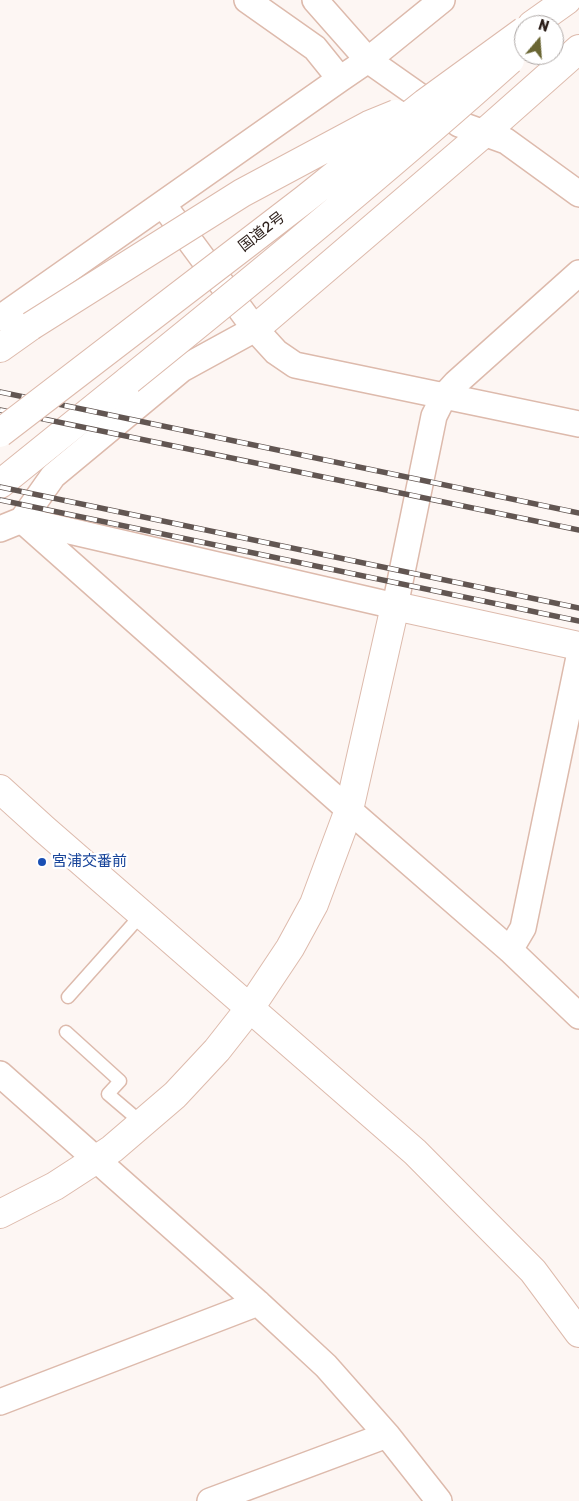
<!DOCTYPE html>
<html>
<head>
<meta charset="utf-8">
<style>
  body { margin:0 }
  #map { position:relative; width:579px; height:1501px; overflow:hidden; background:#fdf6f3; font-family:Rubik,sans-serif }
  canvas { display:block }
  .north { position:absolute; left:514px; top:15px; width:50px; height:50px; box-sizing:border-box; background:#fff; border:1px solid #aba5a3; border-radius:50%; rotate:18deg; font-size:14px; font-weight:700; line-height:20px; text-align:center; color:#2c1f1a }
  .north::after { content:''; display:block; margin:auto; width:18px; height:22px; background:#696532; clip-path:polygon(50% 0,100% 100%,50% 72%,0 100%) }
</style>
</head>
<body>
<div id="map">
<canvas width="579" height="1501"></canvas>
<div class="north">N</div>
</div>
<script>
const ctx = document.querySelector('canvas').getContext('2d');
ctx.lineJoin = 'round';
function trace(path, color, width, dash) {
  ctx.strokeStyle = color;
  ctx.lineWidth = width;
  ctx.lineCap = dash ? 'butt' : 'round';
  ctx.setLineDash(dash || []);
  ctx.stroke(path);
}
function label(font, color, halo, rows, align = 'center') {
  ctx.font = font + ' Rubik,"Noto Sans JP",sans-serif';
  ctx.lineWidth = 4.5;
  ctx.setLineDash([]);
  ctx.textBaseline = 'middle';
  ctx.strokeStyle = halo;
  ctx.fillStyle = color;
  for (const [text, x, y, turn = 0] of rows) {
    ctx.save();
    ctx.translate(x, y);
    ctx.rotate((+turn || 0) * Math.PI / 180);
    ctx.textAlign = isNaN(turn) ? turn : align;
    if (halo) ctx.strokeText(text, 0, 0);
    ctx.fillText(text, 0, 0);
    ctx.restore();
  }
}
const lane = new Path2D(`
  M68,997l74,-83
  M66,1032l54,49 -12,13 34,29`);
const street = new Path2D(`
  M247,0l68,48 25,31
  M315,0l53,60 91,64 47,17 73,53
  M170,214l85,115 21,23 19,13 284,59
  M0,318l340,-239 28,-19 74,-60
  M22,520l373,86 39,-190 10,-20 12,-13 123,-110
  M24,522l325,288 161,140 69,66
  M0,529l22,-9 31,-44 129,-107 73,-40
  M510,950l13,-22 56,-271
  M0,1074l258,229 68,63 61,69 52,66
  M0,1402l258,-99
  M210,1501l177,-66`);
const secondary = new Path2D(`
  M255,329l228,-195 96,-85
  M0,789l44,40 371,323 118,119 46,62
  M0,1214l55,-28 57,-37 63,-54 42,-45 33,-42 40,-60 24,-44 35,-94 46,-204 184,40`);
const highway = new Path2D(`
  M532,25l35,-25
  M0,348l31,-22
  M0,484l129,-104`);
trace(lane, '#ddbaac', 15);
trace(street, '#ddbaac', 28);
trace(secondary, '#ddbaac', 30);
trace(highway, '#ddbaac', 30);
trace(lane, '#fff', 12);
trace(street, '#fff', 25);
trace(secondary, '#fff', 28);
trace(highway, '#fff', 28);
const rail = new Path2D(`
  M0,392l579,121
  M0,410l579,120
  M0,487l579,121
  M0,500l579,121`);
trace(rail, '#625652', 5.5);
trace(rail, '#fff', 4, [11]);
const highwayBridge = new Path2D(`
  M31,326l211,-133 127,-68 27,-11
  M129,380c129,-104 257,-209 381,-320
  M0,433l305,-234 120,-96 99,-72`);
trace(highwayBridge, '#ddbaac', 30, []);
trace(highwayBridge, '#fff', 28);
for (const [x, y, r, color] of [
  [42,862,5,"#1a4fb4"]
]) {
  const dot = new Path2D();
  dot.arc(x, y, r, 0, 2 * Math.PI);
  ctx.fillStyle = color;
  ctx.fill(dot);
  trace(dot, '#fff', 2);
}
label('15px', '#2c1f1a', '#fff', [
  ["国道2号",262,232,-38]
]);
label('15px', '#164399', '#fff', [
  ["宮浦交番前",52,862]
], 'left');
</script>
</body>
</html>
